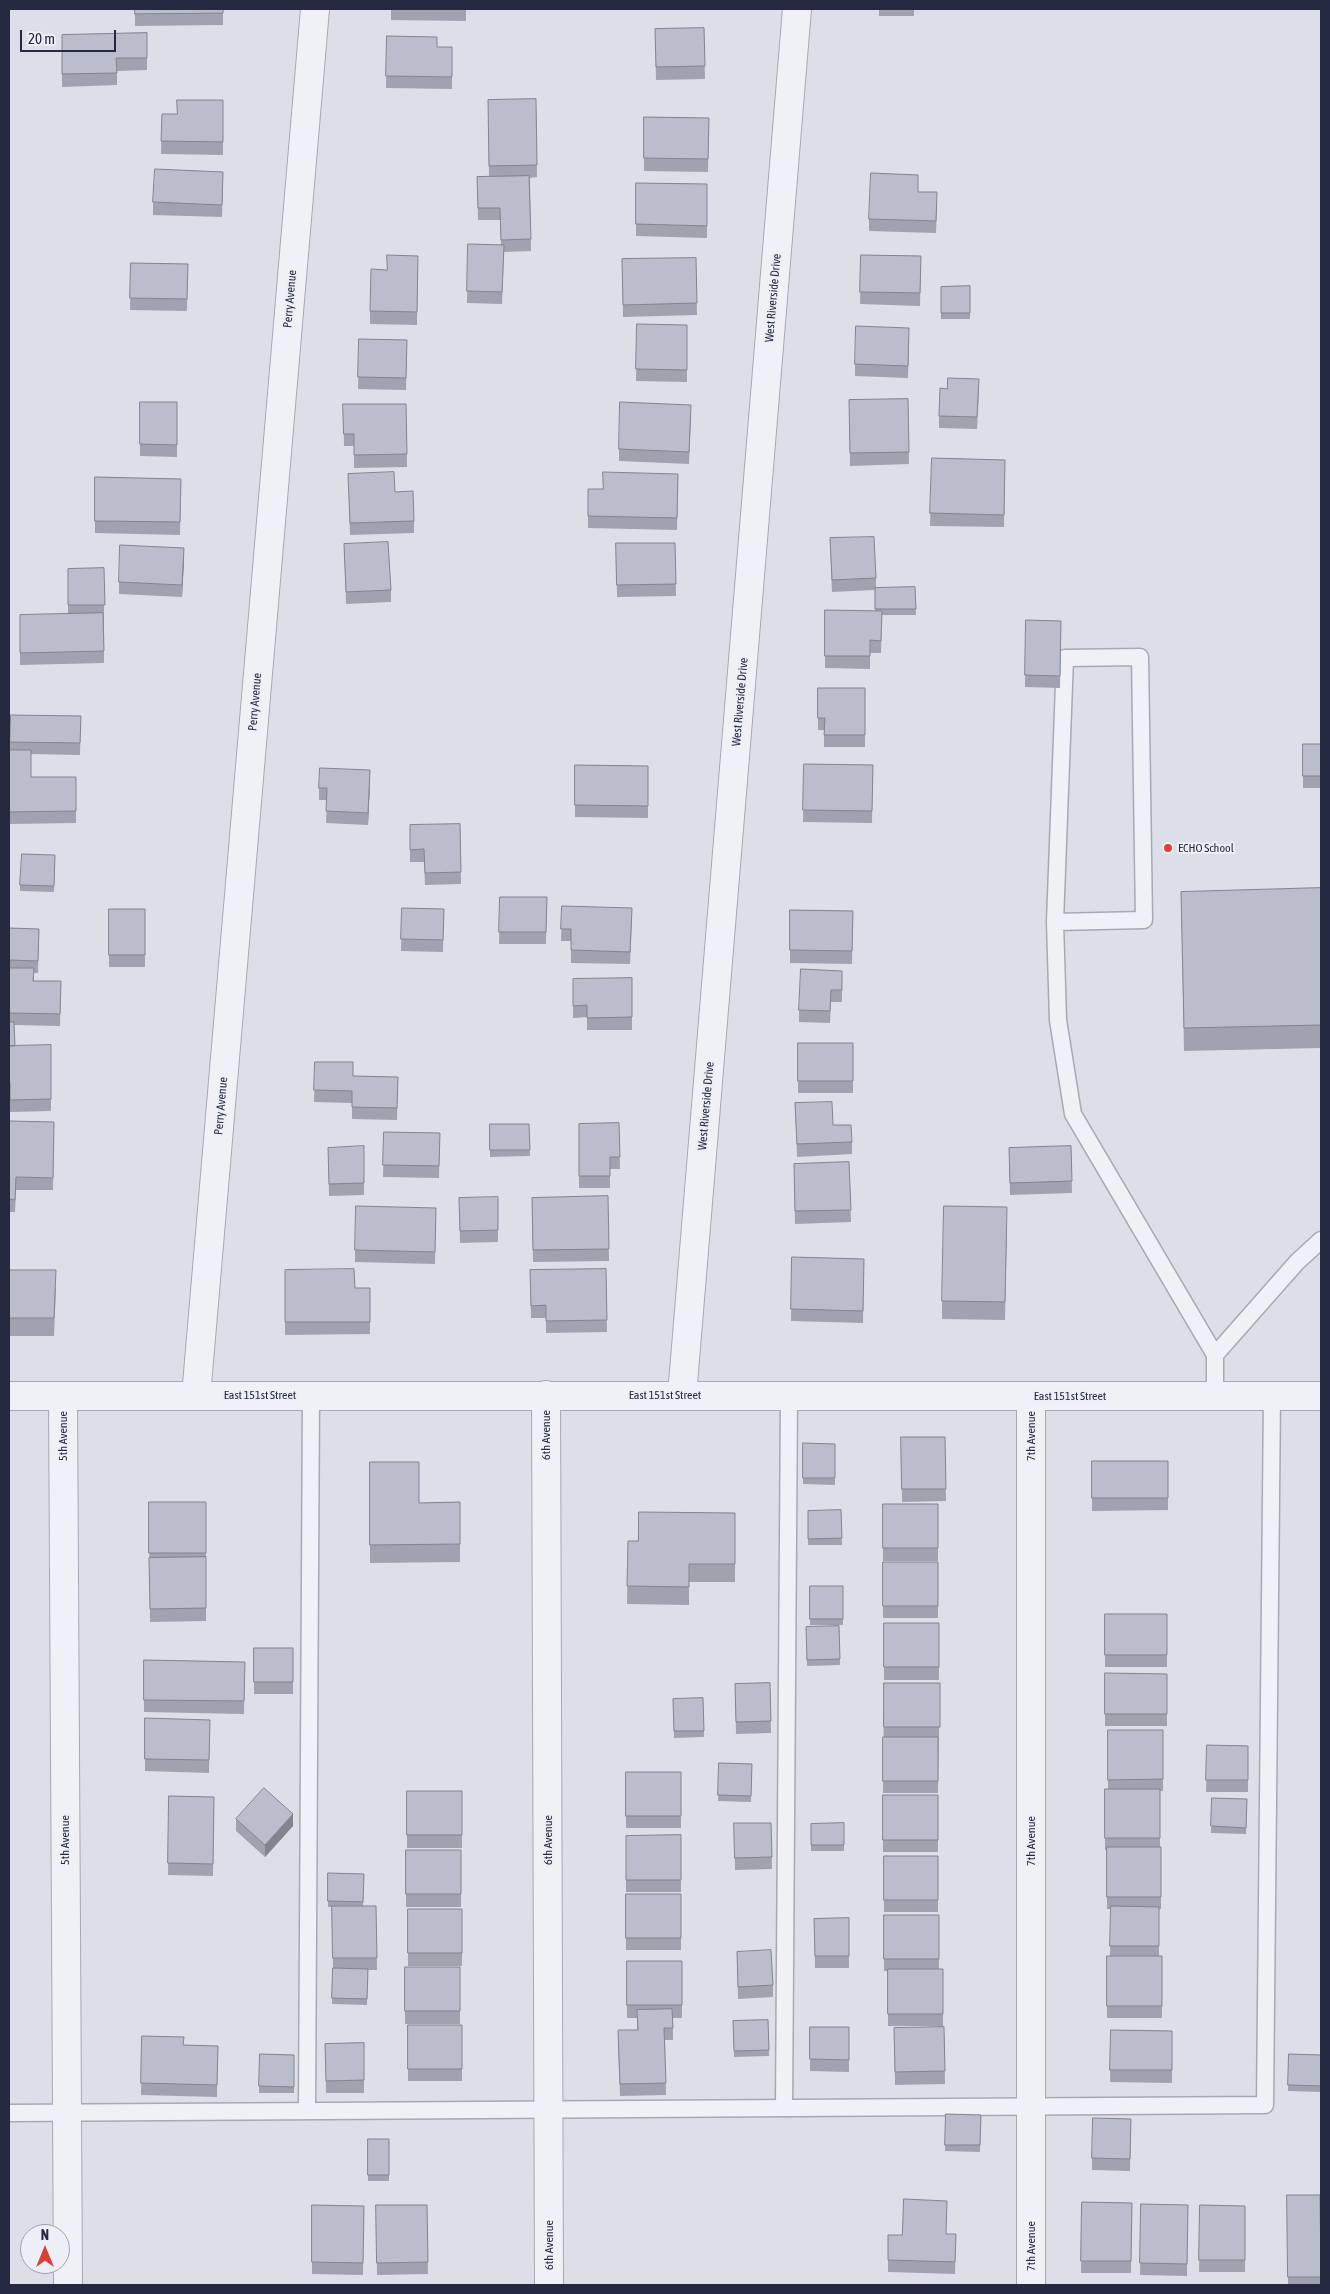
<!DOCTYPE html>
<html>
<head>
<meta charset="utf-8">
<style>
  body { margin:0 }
  #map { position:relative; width:1330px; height:2294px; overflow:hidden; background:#dddfe8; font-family:"Asap Condensed",sans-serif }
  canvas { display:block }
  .frame { position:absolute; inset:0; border:10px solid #252940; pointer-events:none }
  .north { position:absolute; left:20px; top:2224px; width:50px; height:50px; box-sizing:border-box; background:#edeff6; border:1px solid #9da0ad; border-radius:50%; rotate:0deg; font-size:14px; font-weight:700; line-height:20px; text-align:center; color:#252940 }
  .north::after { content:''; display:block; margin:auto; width:18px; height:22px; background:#d94137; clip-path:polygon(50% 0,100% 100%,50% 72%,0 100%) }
  .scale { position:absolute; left:20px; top:30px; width:96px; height:22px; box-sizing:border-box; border:2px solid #252940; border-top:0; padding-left:6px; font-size:15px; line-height:18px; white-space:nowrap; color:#252940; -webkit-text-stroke:4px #edeff6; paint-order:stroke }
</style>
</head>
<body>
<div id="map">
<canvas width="1330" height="2294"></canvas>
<div class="frame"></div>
<div class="north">N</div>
<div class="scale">20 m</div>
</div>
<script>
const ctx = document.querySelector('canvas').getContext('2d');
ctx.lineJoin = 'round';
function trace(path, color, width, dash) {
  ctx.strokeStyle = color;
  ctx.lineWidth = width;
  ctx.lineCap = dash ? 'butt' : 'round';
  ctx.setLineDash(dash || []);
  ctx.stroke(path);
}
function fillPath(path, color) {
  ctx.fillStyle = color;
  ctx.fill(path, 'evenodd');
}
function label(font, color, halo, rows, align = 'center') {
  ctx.font = font + ' "Asap Condensed",sans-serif';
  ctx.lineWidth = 4;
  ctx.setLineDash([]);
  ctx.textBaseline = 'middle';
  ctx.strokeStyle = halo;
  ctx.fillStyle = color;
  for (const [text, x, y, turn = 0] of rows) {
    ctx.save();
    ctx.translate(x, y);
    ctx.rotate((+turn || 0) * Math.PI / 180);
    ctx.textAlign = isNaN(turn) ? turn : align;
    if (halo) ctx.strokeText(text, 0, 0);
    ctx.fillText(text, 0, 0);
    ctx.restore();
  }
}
const lane = new Path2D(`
  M1055,922l89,-2 -4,-263 -75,1 -10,264 3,98 15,94 142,241
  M1215,1396v-41l82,-93 24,-22
  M784,2108l5,-712
  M307,2111l4,-716
  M9,2113l1256,-8 7,-709`);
const street = new Path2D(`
  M546,1395l3,890
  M682,1395l115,-1386
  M9,1396h1312
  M63,1396l5,889
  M196,1396l119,-1387
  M1031,1396v889`);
trace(lane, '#a6a8b6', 19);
trace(street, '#a6a8b6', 30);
trace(lane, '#f0f1f6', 16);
trace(street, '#f0f1f6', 28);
fillPath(new Path2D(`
  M135,9h88v16l-88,1z
  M391,9h75v12l-75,-1z
  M879,9h35v7h-35z
  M704,28l1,51 -49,1 -1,-51z
  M147,33v37l-30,1v14l-55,2v-52z
  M387,36l50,11h15v42l-66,-1z
  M536,99l1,78 -7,1 1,73 -27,1 -2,52 -35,-1 1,-59 33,1 -1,-25h-22l-1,-43h12l-1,-77z
  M223,100v55l-62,-1 1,-40h15z
  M644,117l65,1 -1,54 -64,-1z
  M636,183l71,1v54l-71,-2z
  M223,184l-1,33 -69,-2v-13z
  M937,205l-1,28 -67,-2v-12z
  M861,255l60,1 -1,50 -60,-2z
  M696,258l1,57 -74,2 -1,-58z
  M131,263l57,1 -1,47 -57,-1z
  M418,268l-1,57 -47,-1v-13z
  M970,286v33h-29v-32z
  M637,324l50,1v57l-51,-1z
  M359,339l48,1 -1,50 -48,-1z
  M909,340l-1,38 -53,-2v-12z
  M979,392l-2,37 -38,-1v-12z
  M908,399l1,65 -59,2 -1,-66z
  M140,402h37v55l-37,-1z
  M343,404h63l1,63 -53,1v-22h-10z
  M691,417l-2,47 -70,-3v-12z
  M932,458l73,2 -1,67 -74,-1z
  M348,474l66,47v12l-64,2z
  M678,474l-1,56 -89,-2v-39h15z
  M95,477l86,2 -1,56 -85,-2z
  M830,538l46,40v10l39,-1 1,28h-34l-1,38h-11v16l-45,-1v-58l50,1v-21l-43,2z
  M616,543h59l1,53 -59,1z
  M344,544l47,46v12l-45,2z
  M184,560l-2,37 -63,-3v-12z
  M104,568v95l-84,2v-50l48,-1v-45z
  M1026,620l35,1 -1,67 -35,-1z
  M818,688h47v59h-41v-17h-6z
  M11,715l70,1 -1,39 -49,-1v23h45v46l-67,1v-74h1z
  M1303,744h18v44h-18z
  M804,764l69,1 -1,58 -69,-1z
  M575,765l73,1v52l-73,-1z
  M370,782l-2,43 -42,-2 1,-23h-8v-12z
  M460,824l1,60 -36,1 -1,-23h-14v-37z
  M55,855l-1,37 -34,-1v-6z
  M1321,888v160l-137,3 -3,-159z
  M500,897h47l-1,47h-47z
  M562,906l70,14 -2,44 -59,-1v-22h-10z
  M402,908l42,1 -1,43 -42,-1z
  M109,909h36v58h-36z
  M790,910l63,1 -1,53 -62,-1z
  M9,928l30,1 -1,44h-4v8h27l-1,45 -46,-1 1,21 36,-1v66l-41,1v-17h-1z
  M842,971v31h-11l-1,21 -31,-1v-12z
  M632,978v52h-45v-13l-14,1v-39z
  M798,1043h55v50h-55z
  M315,1062l38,14 45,1 -1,43 -45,-1v-16l-38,-1z
  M795,1103l38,22 19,17v12l-55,3z
  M9,1121l45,1 -1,68h-37l-1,22h-6z
  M619,1123l1,46h-10v19h-31v-64z
  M490,1124h39l1,32 -40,1z
  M384,1132l56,1 -1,45 -56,-1z
  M1071,1146l1,47 -62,2 -1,-47z
  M328,1148l36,35v12l-35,1z
  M849,1162l2,60 -56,2 -1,-60z
  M608,1196l1,65 -76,1 -1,-64z
  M459,1198l39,32v12l-38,1z
  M436,1208l-1,56 -80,-2v-12z
  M1007,1225l-2,95 -63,-1v-18z
  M792,1257l72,2 -1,64 -72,-2z
  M606,1269l1,63 -61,1v-15h-15l-1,-48z
  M9,1270l47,18 -2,48h-45z
  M285,1270l70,18h15v46l-85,1z
  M901,1437h44l1,64 -44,1z
  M803,1443l32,1v41l-32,-1z
  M1092,1461h76v49l-76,1z
  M370,1462l49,41 41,-1v60l-90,1z
  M149,1502h57v119l-56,1z
  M883,1504h55v57h-55z
  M841,1510l1,35h-34v-34z
  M735,1513v69h-46v23l-62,-1 1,-63h10z
  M883,1562h55v56h-55z
  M810,1586h33v39h-33z
  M1105,1614h62v53h-62z
  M884,1623h55v57h-55z
  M839,1626l1,39 -33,1 -1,-39z
  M254,1648h39v46h-39z
  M144,1660l101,2 -1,52 -100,-2z
  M1105,1673l62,1v52h-62z
  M770,1683l1,50 -35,1 -1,-50z
  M884,1683h56l-2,110h-55z
  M703,1698l1,39 -30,1 -1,-39z
  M145,1718l65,2 -1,53 -64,-2z
  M1108,1730h55v61h-3v56h1v62h-2v47h3v62h-55v-62h3l1,-47h-4v-59h-2v-61h3z
  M1207,1745l41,1v46h-42z
  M719,1763l33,1 -1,38 -33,-1z
  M626,1772h55v56h-55z
  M407,1791h55v57h-55z
  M883,1795h55v57h-55z
  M169,1796l45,1 -1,79 -45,-1z
  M1212,1798l35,1 -1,35 -35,-1z
  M236,1819l57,7 -28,31 -29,-26z
  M734,1823h37l1,46 -37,1z
  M844,1823v28h-33v-27z
  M681,1835v57h-55v-56z
  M406,1850h55v57h-55z
  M884,1856h54v56h-54z
  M328,1873l36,1 -1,32h13l1,64h-9l-1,35 -35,-1 1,-35 -1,-62h-4z
  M626,1894h55v56h-55z
  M408,1909h54v57h-54z
  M884,1915h55v54h4v57h-55v-55h-4z
  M849,1918v50h-34l-1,-49z
  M737,1952l36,33v12l-35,2z
  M627,1961h55v57h-9v22h-8l1,55 -46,1 -2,-53 19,-13v-12h-10z
  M405,1967h55v57h-55z
  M768,2020l1,36 -35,1 -1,-36z
  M408,2025h54v56h-54z
  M810,2027h39v45l-39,-1z
  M944,2027l1,57 -50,1 -1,-57z
  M1111,2030l61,1v52l-62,-1z
  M142,2036l42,9 34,1 -1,51 -76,-2z
  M364,2043v50h-38l-1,-49z
  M260,2054l34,1v38h-35z
  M1289,2054l32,1v37l-33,-1z
  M946,2114l35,1 -1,37 -35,-1z
  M1131,2119l-1,52 -38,-1v-12z
  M368,2139h21v42h-21z
  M1287,2195h33l1,90h-33z
  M1082,2202l50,1 -1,70h-50z
  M1141,2204l47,1 -1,71 -47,-1z
  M312,2205l52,1 -1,69 -51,-1z
  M376,2205h51l1,69 -51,1z
  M1200,2205l45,1v66h-46z
  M947,2234h9l-1,40 -67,-2v-12l14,-25z`), '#a0a3af');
fillPath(new Path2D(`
  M184,548v12l-2,37v-12z
  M370,770v12l-2,43v-12z
  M293,1814v12l-28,31v-12z`), '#82848f');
const building = new Path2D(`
  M135,9h88v4l-88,1z
  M704,28l1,38 -49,1 -1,-38z
  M147,33v25h-31l1,15 -55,1v-39z
  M387,36l50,1v10h15v30l-66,-1z
  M536,99l1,66 -48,1 -1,-66z
  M177,100h46v42l-62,-1 1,-27h15z
  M644,117l65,1 -1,41 -64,-1z
  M155,169l68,3 -1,33 -69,-3z
  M871,173l47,2v17h19l-1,29 -67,-2z
  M529,176l2,63 -30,1 -1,-32h-22l-1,-31z
  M636,183l71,1v42l-71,-2z
  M468,244l36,1 -2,47 -35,-1z
  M387,255l31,1 -1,56 -47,-1 1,-42 16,1z
  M861,255l60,1 -1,37 -60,-1z
  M696,258l1,45 -74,2 -1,-46z
  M131,263l57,1 -1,35 -57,-1z
  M970,286v27h-29v-26z
  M637,324l50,1v45l-51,-1z
  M856,326l53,2 -1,38 -53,-2z
  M359,339l48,1 -1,38 -48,-1z
  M948,378l31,1 -2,38 -38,-1 1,-28 7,1z
  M908,399l1,53 -59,1 -1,-53z
  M140,402h37v43l-37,-1z
  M620,402l71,3 -2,47 -70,-3z
  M343,404h63l1,50 -53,1v-21h-10z
  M932,458l73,2 -1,55 -74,-2z
  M394,472l1,20 18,-1 1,30 -64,2 -2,-49z
  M603,472l75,2 -1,44 -89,-2v-27h15z
  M95,477l86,2 -1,43 -85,-1z
  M874,537l2,41 -44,2 -2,-42z
  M388,542l3,48 -45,2 -2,-48z
  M616,543h59l1,41 -59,1z
  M120,545l64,3 -2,37 -63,-3z
  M104,568l1,37h-37v-36z
  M915,587l1,22h-41v-21z
  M825,610l57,1 -1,30 -11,-1v16h-45z
  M103,613l1,38 -84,2v-38z
  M1026,620l35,1 -1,55 -35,-1z
  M818,688h47v47h-41l1,-17h-7z
  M11,715l70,1 -1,27 -70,-1z
  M1303,744h18v32h-18z
  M9,750h22v27h45v34l-67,1z
  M804,764l69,1 -1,46 -69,-1z
  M575,765l73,1v40l-73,-1z
  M320,768l50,2 -2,43 -42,-2 1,-23h-8z
  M460,824l1,48 -36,1 -1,-24 -14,1v-25z
  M22,854l33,1 -1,31 -34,-1z
  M1321,888v137l-137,3 -3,-136z
  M500,897h47l-1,35h-47z
  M562,906l70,2 -2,44 -59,-2v-21h-10z
  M402,908l42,1 -1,31 -42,-1z
  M109,909h36v46h-36z
  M790,910l63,1 -1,40 -62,-1z
  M9,928l30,1 -1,32 -29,-1z
  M9,968h25l-1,13h28l-1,33 -51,-1z
  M801,969l41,2v19h-11l-1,21 -31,-1z
  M632,978v39l-45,1v-13l-14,1v-27z
  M9,1022h5l1,24h-6z
  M798,1043h55v38h-55z
  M51,1045v54l-41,1v-17h-1v-37z
  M315,1062h38v14l45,1 -1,31 -45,-1v-16l-38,-1z
  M832,1102l1,23h18l1,17 -55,2 -2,-41z
  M9,1121l45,1 -1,56 -37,-1 -1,23 -6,-1z
  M619,1123l1,34h-10v19h-31v-52z
  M490,1124h39l1,26h-40z
  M384,1132l56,1 -1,33 -56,-1z
  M364,1146v37l-35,1 -1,-36z
  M1071,1146l1,35 -62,2 -1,-35z
  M849,1162l2,48 -56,1 -1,-47z
  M608,1196l1,53 -76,1 -1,-52z
  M498,1197v33l-38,1 -1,-33z
  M356,1206l80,2 -1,44 -80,-2z
  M944,1206l63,1 -2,95 -63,-1z
  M792,1257l72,2 -1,52 -72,-2z
  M354,1269l1,19h15v34h-85v-52z
  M606,1269l1,51 -61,1v-16l-15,1 -1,-36z
  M9,1270h47l-2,48h-45z
  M901,1437h44l1,52h-44z
  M803,1443l32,1v34h-32z
  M1092,1461h76v37h-76z
  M370,1462h49v41l41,-1v42l-90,1z
  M149,1502h57v51h-57z
  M883,1504h55v44h-55z
  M841,1510l1,28 -34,1v-28z
  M639,1512l96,1v51h-46v23l-62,-1 1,-45h10z
  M206,1557v51l-56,1 -1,-51z
  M883,1562h55v44h-55z
  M810,1586h33v33h-33z
  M1105,1614h62v41h-62z
  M884,1623h55v44h-55z
  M839,1626l1,33 -33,1 -1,-33z
  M254,1648h39v34h-39z
  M144,1660l101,2 -1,39 -100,-1z
  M1105,1673l62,1v40h-62z
  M770,1683l1,38 -35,1 -1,-38z
  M884,1683h56v44h-56z
  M703,1698l1,33h-30l-1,-32z
  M145,1718l65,2 -1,40 -64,-1z
  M1108,1730h55v49l-55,1z
  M883,1737h55v44h-55z
  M1207,1745l41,1v34h-42z
  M719,1763l33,1 -1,32 -33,-1z
  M626,1772h55v44h-55z
  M264,1788l29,26 -28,31 -29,-26z
  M1105,1789h55v49h-55z
  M407,1791h55v44h-55z
  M883,1795h55v45h-55z
  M169,1796l45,1 -1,67 -45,-1z
  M1212,1798l35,1 -1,29 -35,-2z
  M734,1823h37l1,34 -37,1z
  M844,1823v22h-33v-21z
  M681,1835v45h-55v-44z
  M1107,1847h54v50h-54z
  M406,1850h55v44h-55z
  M884,1856h54v44h-54z
  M328,1873l36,1 -1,28 -35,-1z
  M626,1894h55v44h-55z
  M332,1906h44l1,52h-44z
  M1111,1906l48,1v39h-49z
  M408,1909h54v44h-54z
  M884,1915h55v44h-55z
  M849,1918v38h-34l-1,-37z
  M771,1950l2,35 -35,2 -1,-35z
  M1107,1956h55v50h-55z
  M627,1961h55v44h-55z
  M405,1967h55v44h-55z
  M333,1968l35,1 -1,30 -35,-1z
  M888,1969h55v45h-55z
  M672,2009l1,19h-9l2,55 -46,1 -2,-54h20l-1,-20z
  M768,2020l1,30 -35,1 -1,-30z
  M408,2025h54v44h-54z
  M810,2027h39v33l-39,-1z
  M944,2027l1,44 -50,1 -1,-44z
  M1111,2030l61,1v39h-62z
  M142,2036l42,1 -1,8 35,1 -1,39 -76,-2z
  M364,2043v37l-38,1 -1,-37z
  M260,2054l34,1v32l-35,-1z
  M1289,2054l32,1v31l-33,-1z
  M946,2114l35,1 -1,30h-35z
  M1093,2118l38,1 -1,40 -38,-1z
  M368,2139h21v36h-21z
  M1287,2195h33l1,82h-33z
  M904,2199l43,2 -1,33h10l-1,28 -67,-2v-25h14z
  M1082,2202l50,1 -1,58h-50z
  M1141,2204l47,1 -1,59 -47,-1z
  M312,2205l52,1 -1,57 -51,-1z
  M376,2205h51l1,57 -51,1z
  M1200,2205l45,1v54h-46z`);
fillPath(building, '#babdcc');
trace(building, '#82848f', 1);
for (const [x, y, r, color] of [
  [1168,848,5,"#d94137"]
]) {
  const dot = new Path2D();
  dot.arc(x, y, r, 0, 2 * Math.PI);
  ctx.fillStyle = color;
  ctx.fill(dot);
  trace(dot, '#edeff6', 2);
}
label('12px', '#252940', '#edeff6', [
  ["West Riverside Drive",773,298,-85],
  ["Perry Avenue",290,299,-85],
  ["Perry Avenue",255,702,-85],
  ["West Riverside Drive",740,702,-85],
  ["Perry Avenue",221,1106,-85],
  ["West Riverside Drive",706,1106,-85],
  ["East 151st Street",260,1395],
  ["East 151st Street",665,1395],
  ["East 151st Street",1070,1396],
  ["6th Avenue",546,1435,-90],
  ["5th Avenue",63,1436,-90],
  ["7th Avenue",1031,1436,-90],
  ["5th Avenue",65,1840,-90],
  ["6th Avenue",548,1840,-90],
  ["7th Avenue",1031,1841,-90],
  ["6th Avenue",549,2245,-90],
  ["7th Avenue",1031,2246,-90]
]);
label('12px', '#252940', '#edeff6', [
  ["ECHO School",1178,848]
], 'left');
</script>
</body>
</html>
